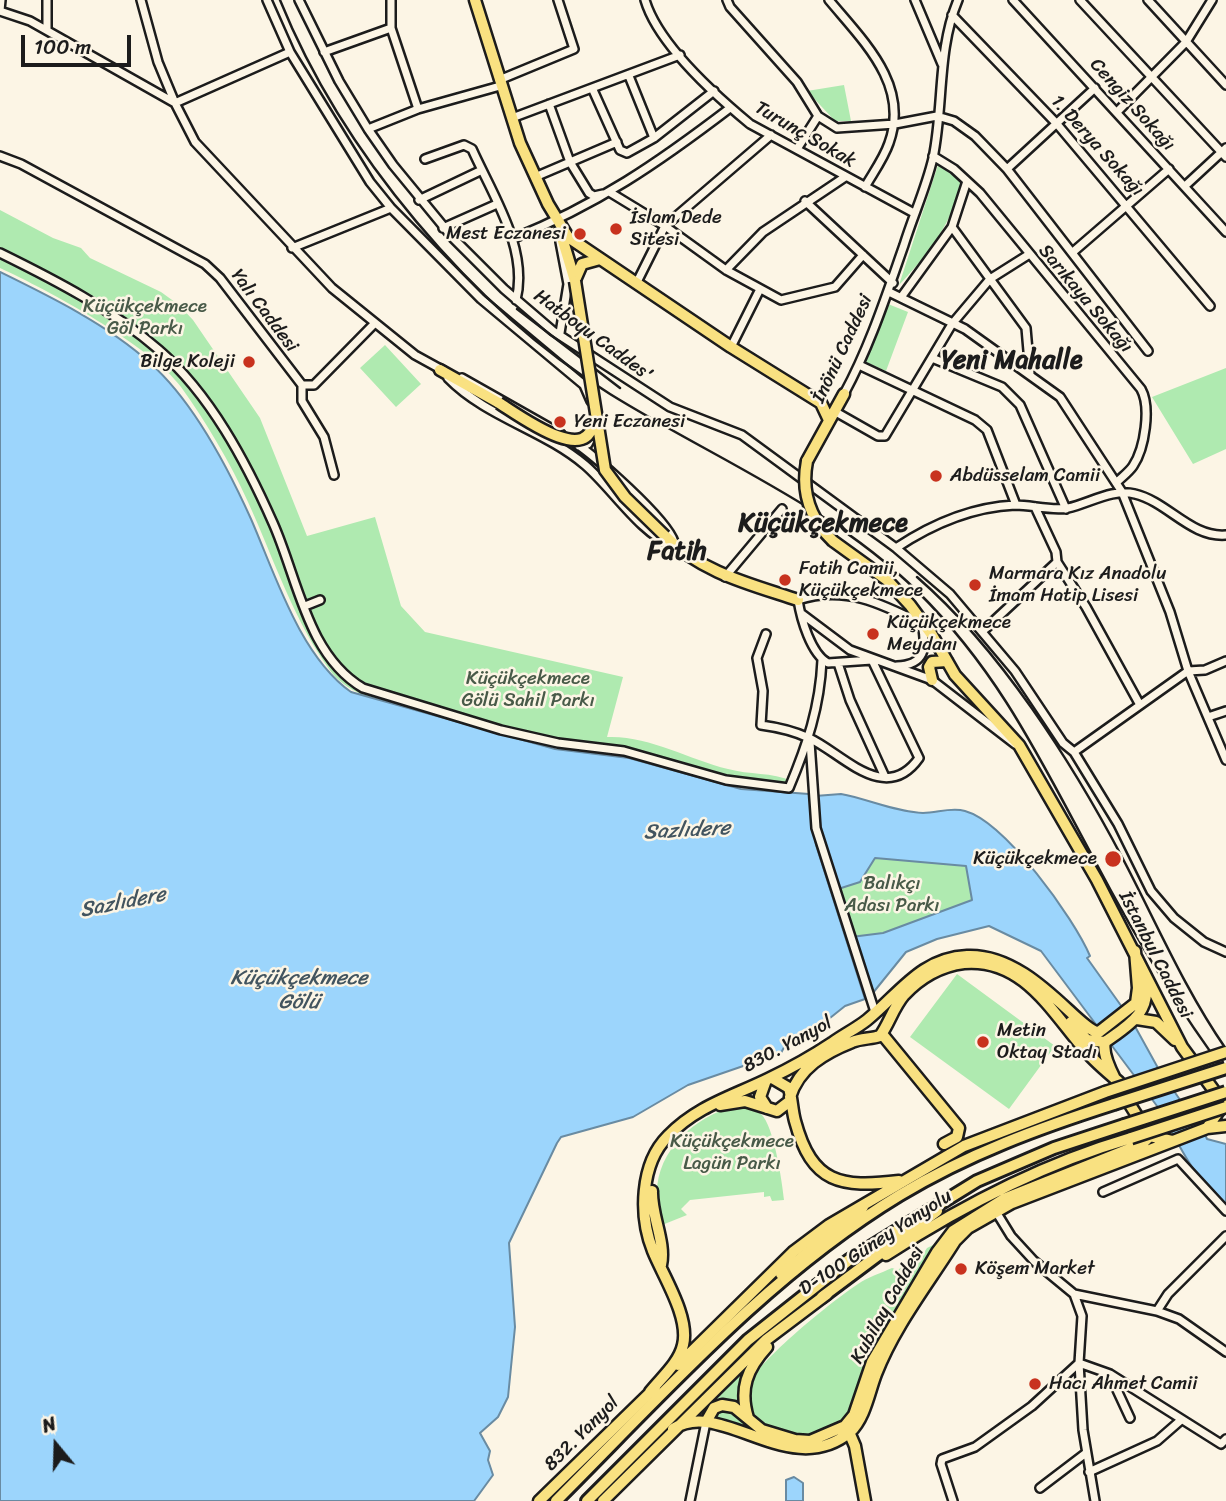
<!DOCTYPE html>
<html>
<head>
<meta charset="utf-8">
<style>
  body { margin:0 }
  #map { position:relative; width:1226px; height:1501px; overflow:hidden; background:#fcf5e5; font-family:Sriracha,sans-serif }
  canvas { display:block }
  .north { position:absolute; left:21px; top:1410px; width:70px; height:70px; -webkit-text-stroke:5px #fcf5e5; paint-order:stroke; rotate:341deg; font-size:19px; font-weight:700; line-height:28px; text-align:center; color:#1c1c1c }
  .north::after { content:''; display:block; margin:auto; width:24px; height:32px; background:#1c1c1c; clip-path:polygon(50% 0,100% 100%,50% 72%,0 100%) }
  .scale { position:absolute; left:21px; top:35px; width:110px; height:32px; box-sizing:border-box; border:4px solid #1c1c1c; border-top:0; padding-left:9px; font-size:21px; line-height:24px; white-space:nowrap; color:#1c1c1c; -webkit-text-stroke:5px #fcf5e5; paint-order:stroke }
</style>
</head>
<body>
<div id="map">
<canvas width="1226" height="1501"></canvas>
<div class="north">N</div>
<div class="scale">100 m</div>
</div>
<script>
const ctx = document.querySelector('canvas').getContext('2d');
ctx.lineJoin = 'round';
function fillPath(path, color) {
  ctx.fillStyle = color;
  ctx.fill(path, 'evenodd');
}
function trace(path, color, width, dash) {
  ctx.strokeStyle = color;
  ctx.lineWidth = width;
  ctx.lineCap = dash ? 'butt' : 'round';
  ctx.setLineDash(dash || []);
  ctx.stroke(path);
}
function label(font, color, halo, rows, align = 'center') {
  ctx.font = font + ' Sriracha,sans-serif';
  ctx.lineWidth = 5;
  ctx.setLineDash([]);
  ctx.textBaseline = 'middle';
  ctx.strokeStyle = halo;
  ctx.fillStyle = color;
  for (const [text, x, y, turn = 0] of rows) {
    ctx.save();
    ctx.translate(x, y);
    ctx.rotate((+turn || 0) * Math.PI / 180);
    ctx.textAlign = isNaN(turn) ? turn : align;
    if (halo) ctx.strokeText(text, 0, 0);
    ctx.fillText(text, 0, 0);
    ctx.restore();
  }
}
fillPath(new Path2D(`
  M844,85l7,36h-16l-28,-30z
  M938,165l23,16c-6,39 -35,76 -62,104z
  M0,210l53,28 28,10 9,10 71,34 18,13 14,15 67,98 47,118 68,-19 26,89 24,26 198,45 -16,60c41,-2 81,22 121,32 21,6 44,3 64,12l-5,11 -58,-6 -93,-29 -104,-14 -165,-46c-13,-6 -26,-13 -35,-24 -38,-51 -58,-114 -84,-171 -18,-40 -42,-80 -67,-115 -30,-41 -133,-97 -181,-119z
  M888,304l20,8 -22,59 -20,-9z
  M385,345l36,39 -25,23 -36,-39z
  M1226,368v81l-33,15 -41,-67z
  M875,858l91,7 6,35 -89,33 -32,4 -16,-47 25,-8z
  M957,974l98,72 -46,63 -99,-72z
  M734,1106c10,0 19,1 27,8 13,12 21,67 23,86l-12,1 -2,-5 -6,1v-5l-74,8 -9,9 6,6 -25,10c-5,-10 -5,-21 -5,-32 0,-43 38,-76 77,-87z
  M939,1242c-21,37 -46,72 -66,110 -11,19 -12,46 -25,64 -26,38 -111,22 -99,-31 6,-22 87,-87 109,-101 10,-7 23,-11 34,-16l6,2 15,-13 5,5 9,-14z
  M741,1372l-1,30 -15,-3 -18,7z
  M730,1410l28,23 -44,-15 3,-7z`), '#afeab0');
const water = new Path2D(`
  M0,272c51,25 108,53 150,91 42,37 78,105 101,156 24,55 49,137 100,173l204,57 74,9 112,31 68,5 7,51 49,154 -20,7 -45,36 -9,-8 -10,19 -93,32 -55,32 -72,20 -4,6 -48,100 6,84 -7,70 -10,20 -18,16 10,18 -2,9 5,15 -19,26h-474z
  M841,794c27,5 55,18 82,19 14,0 28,-6 42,-2 40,11 109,107 125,145l-3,2 45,63 26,47 36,52 8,7 5,12 19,5v64c-29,-26 -47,-62 -66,-98l-119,-159 -52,-25 -52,13 -31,13 -38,47 -17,-62 32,-4 89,-33 -6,-34 -91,-8 -15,24 -25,8 -19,-62 -1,-32z
  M794,1477l9,6v18h-17v-21z`);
fillPath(water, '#9cd5fc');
trace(water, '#698ba2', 2);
const minor = new Path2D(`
  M141,0l17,62 17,41 20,39 137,146 83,67 29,16
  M267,0l23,52 80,130 21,26 90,91 103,86 7,16
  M299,0l40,81 29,48 25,36 60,73 51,51 49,42 117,76 72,28 154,113 54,46 65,77 48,72 11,9 44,72 33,67 23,27 30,24 22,10
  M391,0v28l27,81
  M645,0c13,44 70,95 105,124l164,89
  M727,0l3,7 67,75 21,34
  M829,0c35,42 81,85 60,143 -5,15 -16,30 -24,44
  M915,0l27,64
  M1013,0l213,232
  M1080,0l146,157
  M1148,0l78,85
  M0,11l30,10 145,82 115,-51
  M0,11l1,-11
  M952,15l105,109 153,182
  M47,30v-30
  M324,52l67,-24
  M629,76l25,62
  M499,80l75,-31 -16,-49
  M593,90l27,60 7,3 27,-15 60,-47
  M549,104l21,58 19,31 5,3 9,-2
  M1117,112l69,-70 26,-42
  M512,118l168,-63
  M368,129l50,-20 82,-23
  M797,149l21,-33 19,12 58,-4 42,-8 17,5 21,15 32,33 141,182
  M0,156l21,8 184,100 15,14 82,107h12l60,-61
  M933,156l21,13 26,24 161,196c10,18 4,59 -8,77 -4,6 -11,11 -16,16
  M425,159l39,-14 8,4c20,45 57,100 44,151
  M1007,169l88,-81
  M535,177l82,-35
  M1185,186l41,-38
  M611,193l54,33 61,44 55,30 54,-13 28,-32
  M419,200l63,-30
  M805,201l88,82
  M952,227l74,101 4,46
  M443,228l54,-24
  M512,239c85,-34 146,-76 218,-131
  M560,242l8,42 -8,49
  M292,248l99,-40
  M1073,252l96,-83
  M0,253c55,27 113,57 159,97 51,44 87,112 114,173 25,56 34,132 90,165l138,42 57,13 66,8 102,29 63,8c18,-43 31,-81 33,-128
  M726,270l37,-38 82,-55
  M637,282l28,-56 106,-91
  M889,292l76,37 95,68 62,95 48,120 18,59 38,89
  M902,296l50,-69 15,-46
  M731,347l28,-56
  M932,358l70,29 18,18 46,104
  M859,365l116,55 12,10 29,75
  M448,378c38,39 96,52 137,87 27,23 55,68 87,80
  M462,378l99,56
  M302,385v16l22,36 10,38
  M844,394c26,-48 42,-98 60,-149 9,-29 22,-57 29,-87 11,-52 4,-108 25,-158
  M834,411l44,25h7l67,-112 38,-45 38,-24
  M571,440c22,14 96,79 103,102
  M579,446l9,-2 7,-14
  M896,548c36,-24 75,-41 119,-43 17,0 36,6 53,3 22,-5 45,-20 67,-14 33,8 56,44 91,41
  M1057,562l29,45 54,98
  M725,577l57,-68
  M305,606l15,-6
  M802,614l48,36 82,30 83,64
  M983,631l74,-69 -1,-10 -21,-45
  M766,634l-9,24 6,33 -2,34c15,2 33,6 48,13 33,15 76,68 110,20l-47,-98
  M872,660l-44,3c-17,-9 -27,-44 -30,-63 46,-15 83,3 124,24 5,24 3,41 -25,42
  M838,663l12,37 35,77
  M1208,717l18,-6
  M810,742l6,86 59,184
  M1074,752l114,-81 17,-1 21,-9
  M1103,1192l75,-33 48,52
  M995,1210l16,26 23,25 40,33 8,22 -3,47 4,67 12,71
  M1074,1294l83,17 22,8 47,33
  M1157,1311l11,-17 58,-58
  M1110,1375l20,43
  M1089,1472l68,-31 24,-21
  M1040,1488l46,-35
  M690,1501l16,-79
  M953,1501l-12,-37 1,-5 33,-12 57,-41 47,-43 31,11 111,70 5,-5`);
const major = new Path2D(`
  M475,0l45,143 28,61 20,33 163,110 90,56 8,17
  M560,231l15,50
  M575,280l7,-16 18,-5
  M440,370l59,33
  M807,461l37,-67
  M665,536c37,37 85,48 133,64
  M833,541l54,39 23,25 22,30 23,40 64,70 78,135 85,167 44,60
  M932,680l-3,-13 3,-5 15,-1
  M1137,1019l19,3 19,18
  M1071,1022l16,18 18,2c22,-16 47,-29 40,-61
  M882,1034l77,94 -2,9 -13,7
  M1105,1042c-6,21 33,74 45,94l22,5
  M772,1078l17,10c3,11 3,22 6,33 17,63 46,67 104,60
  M766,1080l-6,17 7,11
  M790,1097c9,-29 34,-44 62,-55 9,-4 19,-3 28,-6 9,-12 13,-28 24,-41 16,-17 36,-29 60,-32 59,-5 87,48 120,86 10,12 23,23 35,33
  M720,1105l25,-4 32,10 13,-10
  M1207,1128l16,-23
  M652,1191c-1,24 14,51 9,74
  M886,1255c77,-50 156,-91 245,-117
  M678,1365l115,-113 36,-27 135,-79 141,-54
  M650,1392c11,-14 29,-29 33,-47 7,-28 -20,-69 -30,-94 -14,-35 -13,-87 15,-115 29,-30 63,-39 100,-57 19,-9 46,-24 64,-36 11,-8 25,-15 35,-23 33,-27 54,-62 100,-64 64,-3 114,78 132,76l37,-29 2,-15 -3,-37
  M748,1418c-9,-29 -1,-49 19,-71
  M706,1422l8,-14 8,-3 12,2 28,23 33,10 15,1 35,-15 9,-11 18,-53 65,-110 16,-21 51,-32 138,-55 8,-8
  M673,1429c48,-32 117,53 177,3 15,-14 19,-40 26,-58 18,-47 52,-90 79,-133l13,-13 44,-25 195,-75 19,-2
  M849,1432l6,14 10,55
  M539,1501l116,-113
  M603,1501l163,-161 61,-46`);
const highway = new Path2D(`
  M781,1274l82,-67
  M822,1297l115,-86
  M556,1501c108,-108 212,-226 344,-306 68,-41 139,-67 214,-91
  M587,1501l161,-161 101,-80 128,-79 77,-33 70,-23`);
trace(minor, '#1c1c1c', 12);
trace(major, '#1c1c1c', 15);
trace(highway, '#1c1c1c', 16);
trace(minor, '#fcf5e5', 7);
trace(major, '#f9e181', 10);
trace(highway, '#f9e181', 10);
trace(new Path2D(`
  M280,0c61,151 192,308 330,394 103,64 221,112 308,198 82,81 123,169 177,269 38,72 82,147 131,212
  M517,309l103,79
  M917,577c83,72 155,185 206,282 33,63 62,131 103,190`), '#1c1c1c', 2.5);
const majorBridge = new Path2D(`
  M575,281l30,189 20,27 40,39
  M499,403c18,11 90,65 94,18
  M807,461c-6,31 3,58 26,80
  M1105,1092l121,-40
  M1131,1138l95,-31`);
const highwayBridge = new Path2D(`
  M1114,1104l112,-36
  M1124,1125l102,-33`);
trace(majorBridge, '#1c1c1c', 15, []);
trace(highwayBridge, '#1c1c1c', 16, []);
trace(majorBridge, '#f9e181', 10);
trace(highwayBridge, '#f9e181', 10);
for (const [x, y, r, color] of [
  [616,229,7,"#c8321e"],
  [580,234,7,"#c8321e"],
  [249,362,7,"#c8321e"],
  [560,422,7,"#c8321e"],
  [936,476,7,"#c8321e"],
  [785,580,7,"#c8321e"],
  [975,585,7,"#c8321e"],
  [873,634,7,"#c8321e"],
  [1113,859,9,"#c8321e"],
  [983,1042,7,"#c8321e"],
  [961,1269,7,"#c8321e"],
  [1035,1384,7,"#c8321e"]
]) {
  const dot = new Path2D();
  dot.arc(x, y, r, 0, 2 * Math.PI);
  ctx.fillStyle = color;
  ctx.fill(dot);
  trace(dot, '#fcf5e5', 2.5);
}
label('19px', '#1c1c1c', '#fcf5e5', [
  ["Cengiz Sokağı",1132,105,48],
  ["Turunç Sokak",805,135,30],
  ["1. Derya Sokağı",1097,146,48],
  ["Sarıkaya Sokağı",1085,299,50],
  ["Yalı Caddesi",264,311,53],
  ["Hatboyu Caddes'",593,336,36],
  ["İnönü Caddesi",843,349,-65],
  ["İstanbul Caddesi",1155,955,63],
  ["830. Yanyol",788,1045,-28],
  ["D-100 Güney Yanyolu",876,1243,-33],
  ["Kubilay Caddesi",888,1305,-61],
  ["832. Yanyol",582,1434,-45]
]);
label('19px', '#1c1c1c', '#fcf5e5', [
  ["İslam Dede",630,218],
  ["Sitesi",630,240],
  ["Mest Eczanesi",566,234,"right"],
  ["Bilge Koleji",235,362,"right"],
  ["Yeni Eczanesi",574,422],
  ["Abdüsselam Camii",950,476],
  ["Fatih Camii,",799,569],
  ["Küçükçekmece",799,591],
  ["Marmara Kız Anadolu",989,574],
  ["İmam Hatip Lisesi",989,596],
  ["Küçükçekmece",887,623],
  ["Meydanı",887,645],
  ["Küçükçekmece",1097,859,"right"],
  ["Metin",997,1031],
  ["Oktay Stadı",997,1053],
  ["Köşem Market",975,1269],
  ["Hacı Ahmet Camii",1049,1384]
], 'left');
label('19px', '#485a48', '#fcf5e5', [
  ["Küçükçekmece",145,307],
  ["Göl Parkı",145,329],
  ["Küçükçekmece",528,679],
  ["Gölü Sahil Parkı",528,701],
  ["Balıkçı",892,884],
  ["Adası Parkı",892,906],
  ["Küçükçekmece",732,1142],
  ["Lagün Parkı",732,1164]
]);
label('italic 21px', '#42545f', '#fcf5e5', [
  ["Sazlıdere",687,831,-3],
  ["Sazlıdere",123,903,-11],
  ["Küçükçekmece",299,979],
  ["Gölü",299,1003]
]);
label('bold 26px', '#1c1c1c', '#fcf5e5', [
  ["Yeni Mahalle",1012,361],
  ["Küçükçekmece",823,524],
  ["Fatih",677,552]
]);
</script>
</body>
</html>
